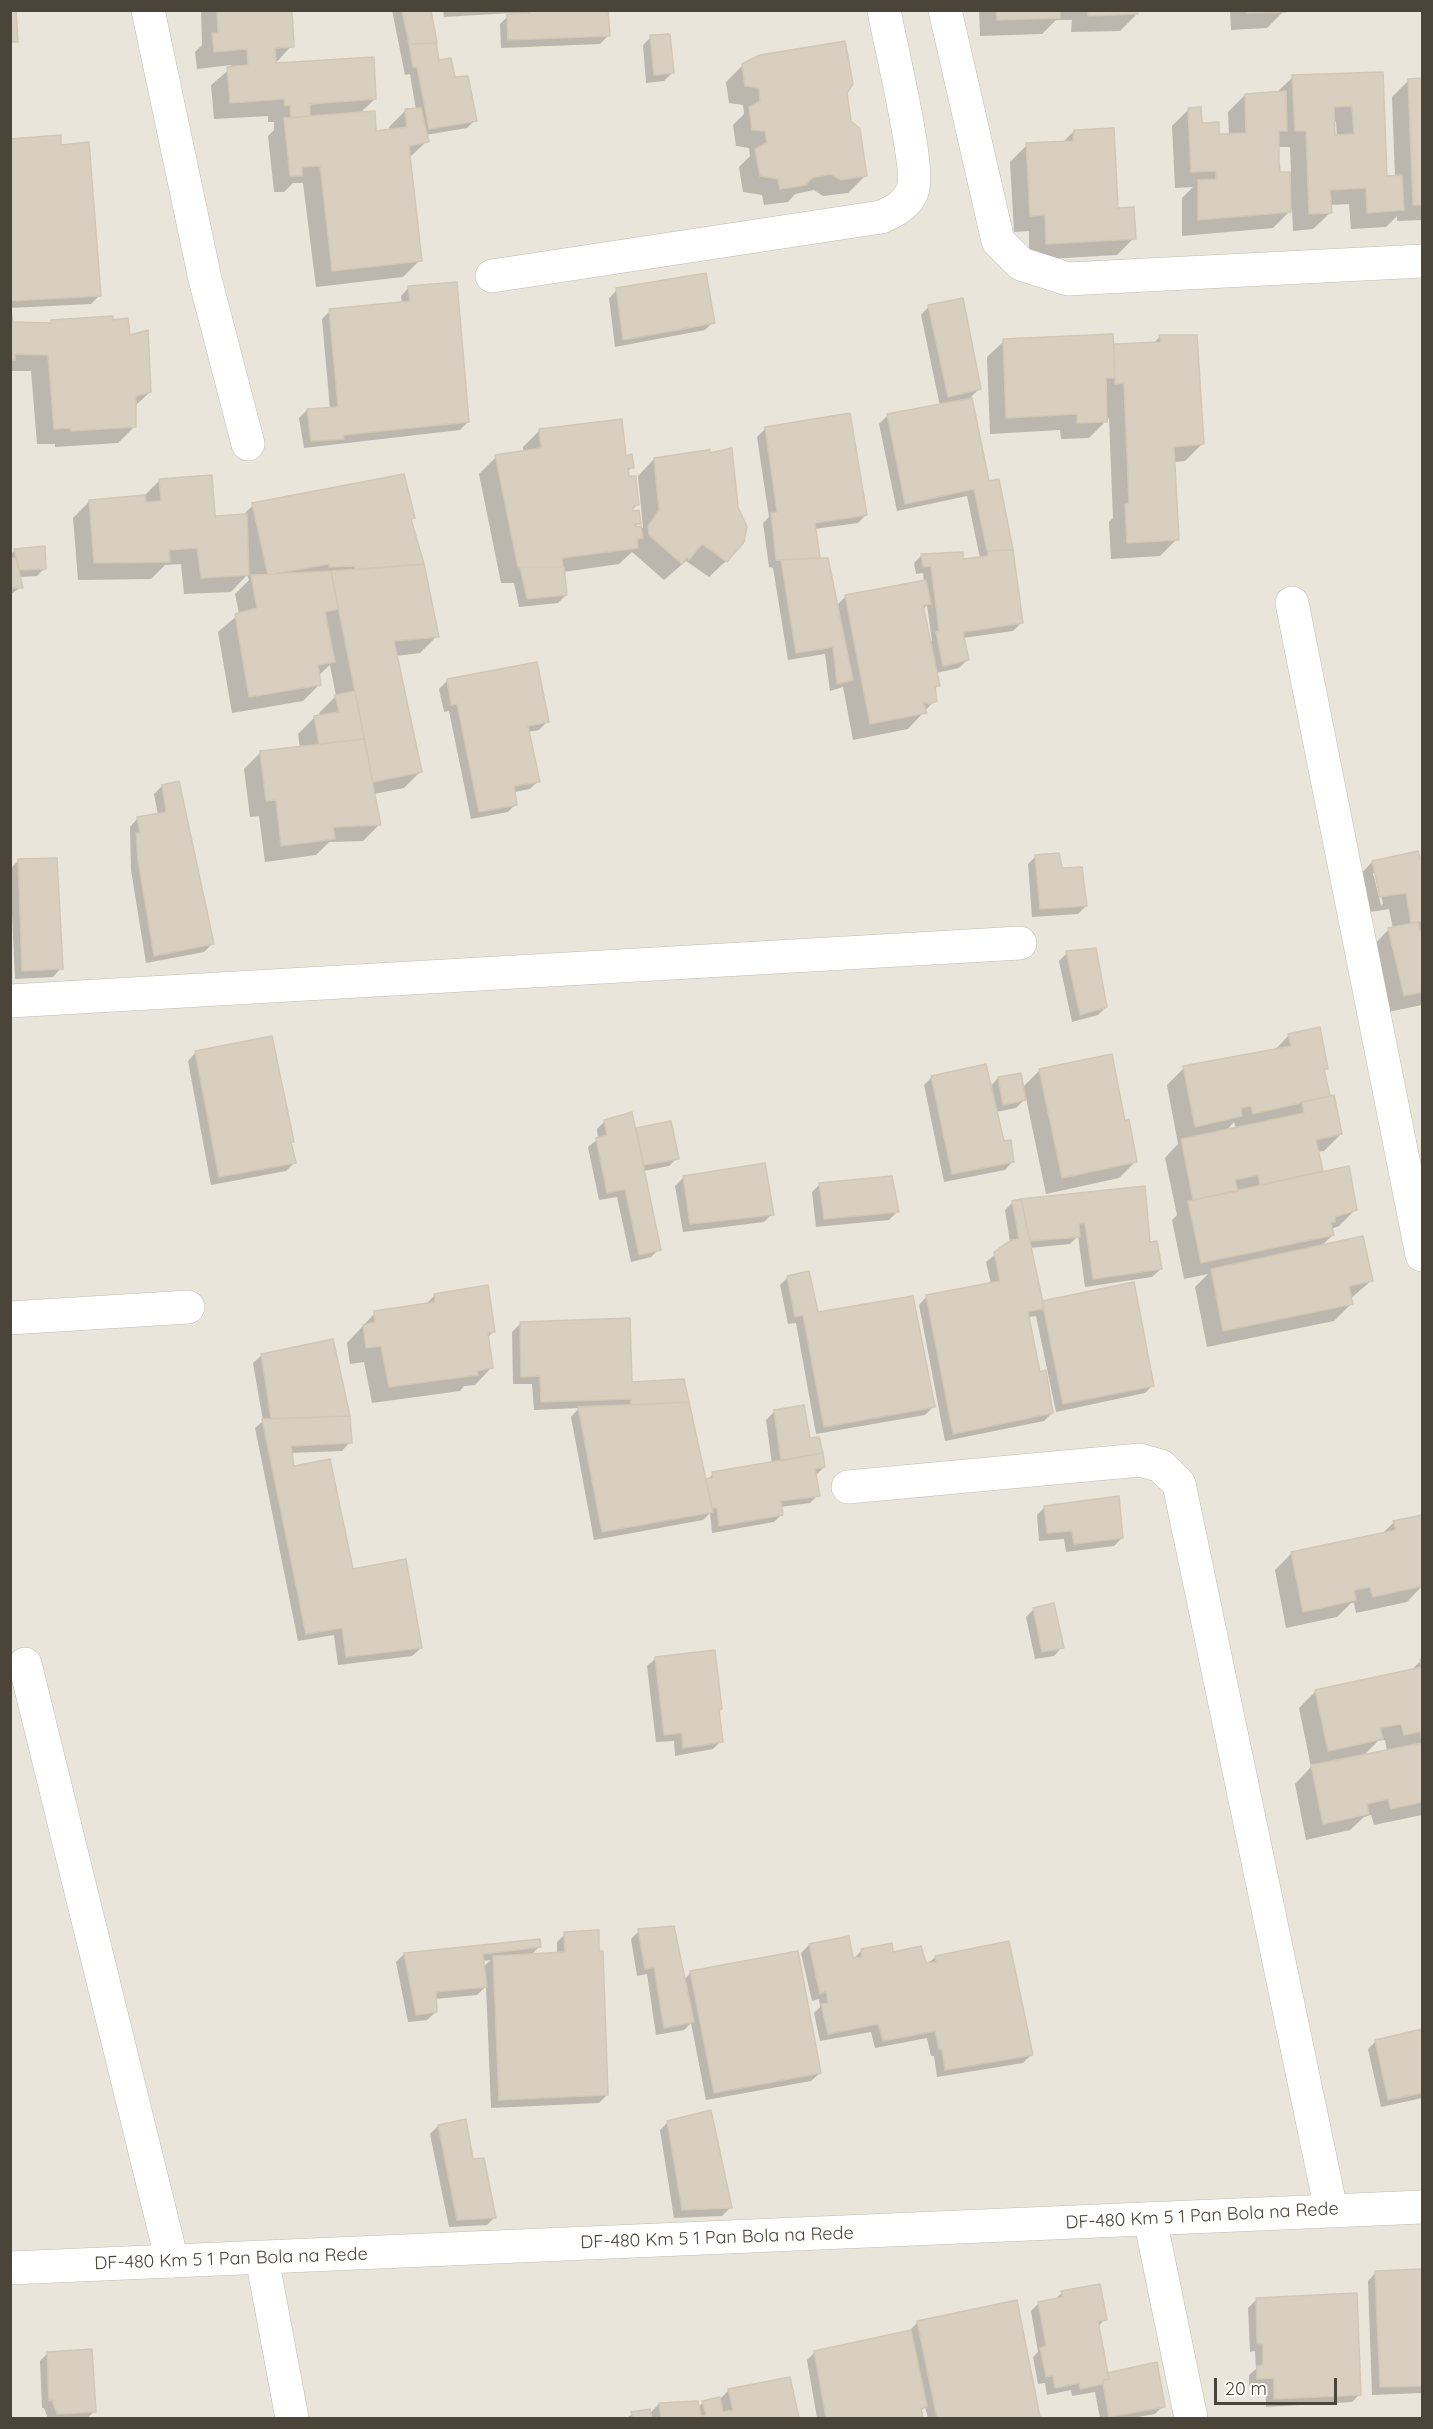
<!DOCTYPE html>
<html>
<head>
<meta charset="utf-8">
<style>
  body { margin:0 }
  #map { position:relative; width:1433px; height:2429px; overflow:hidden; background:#f6f3ec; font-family:Quicksand,sans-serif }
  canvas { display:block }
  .frame { position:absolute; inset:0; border:12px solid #4b4439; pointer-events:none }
  .scale { position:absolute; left:1214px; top:2378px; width:123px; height:27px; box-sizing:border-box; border:3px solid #4b4439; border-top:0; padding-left:8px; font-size:18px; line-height:21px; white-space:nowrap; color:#4b4439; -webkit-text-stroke:4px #fff; paint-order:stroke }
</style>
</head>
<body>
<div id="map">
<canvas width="1433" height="2429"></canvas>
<div class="frame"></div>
<div class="scale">20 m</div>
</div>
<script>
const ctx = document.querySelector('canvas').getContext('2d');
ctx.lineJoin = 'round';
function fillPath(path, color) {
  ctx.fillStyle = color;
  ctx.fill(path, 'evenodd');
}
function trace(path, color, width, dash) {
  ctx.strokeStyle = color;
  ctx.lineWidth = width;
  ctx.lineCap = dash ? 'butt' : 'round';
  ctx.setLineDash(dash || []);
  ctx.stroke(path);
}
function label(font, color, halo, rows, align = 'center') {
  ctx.font = font + ' Quicksand,sans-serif';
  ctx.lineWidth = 5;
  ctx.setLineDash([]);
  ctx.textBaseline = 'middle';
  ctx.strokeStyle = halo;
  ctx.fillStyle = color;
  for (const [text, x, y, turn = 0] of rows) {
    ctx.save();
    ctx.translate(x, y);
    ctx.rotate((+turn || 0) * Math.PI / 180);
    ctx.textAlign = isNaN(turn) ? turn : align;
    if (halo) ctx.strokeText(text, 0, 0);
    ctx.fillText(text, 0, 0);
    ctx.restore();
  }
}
fillPath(new Path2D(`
  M11,11h1411v2407h-1411z`), '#eae5da');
fillPath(new Path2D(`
  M201,10h89l2,35 -18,20 101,34 -16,15 16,19 14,-2v-4l17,-17h10l-6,-36 -5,1 -13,-65h36l10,52 16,17 21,41 -8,8 -41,7 1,6 -18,17 11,102 -17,17 -87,10 -13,-104h-10l-9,9h-10l-6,-56 6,-6v-8h-6v-6l-54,3 -3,-34 20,-17v-3l-34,4 -2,-17 7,-7z
  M443,10h163l2,26 -8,8 -99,4 -1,-24 11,-11 -67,4z
  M979,10h157l1,4 -17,17 -49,1 1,-12h-16l-14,14 -62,2z
  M1230,10h54v1l-17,17 -36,2z
  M651,37l21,36 -8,8 -18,2 -3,-38z
  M743,65l102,27 5,30 15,54 -17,17 -25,3 -9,-6 -19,4 -7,8 -24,3 -2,-10 -19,-3 -4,-25 11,-11 -1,-8 -13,-2 -3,-21 11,-11 -1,-9 -14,-2 -3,-21z
  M1382,73l4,105 9,-1 -3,-80 17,-17h13v140l-25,1v-5l-11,11 -35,2 -2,-25 -19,1v8l-17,16 -20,2 -1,-22 -19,19 -91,8v-38l11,-11 -18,1 -3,-62 17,-17 11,15 17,11h12l-1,-23 17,-17 31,-2 17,-16zM1333,122h3l1,14h-4zM1278,147h12l1,26 -12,1z
  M1074,131l60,107 -17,17 -88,5v-29l-15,1 -4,-70 17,-17 35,-2z
  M10,140l50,7 39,149 -8,8 -81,4z
  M409,287l59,135 -8,8 -156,18 -5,-30 8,-8 23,-1 -8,-90 8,-8 72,-7 -1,-8z
  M617,290l96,32 -8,8 -90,17 -6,-49z
  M929,306l50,83 -11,11 19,83 11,-3 24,142 -9,9 -50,7 4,22 -8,8 -23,5 2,12 -4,4 1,11 -27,29 -55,11 -10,-53 -13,4 -5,-37 -37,6 -15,-92 -4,-1 -6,-44 6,-6 -12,-80 8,-8 101,86 -8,8 -44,6 5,31 17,46 10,-10 78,-14 -1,-9 -7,1 -2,-11 8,-8 40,6 18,-3 -13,-62 -70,15 -18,-87 8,-8 53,-10 -19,-91zM927,605l5,36h-3l-6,-31z
  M10,312l2,12 100,-2 38,70 -16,15 1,19 -17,17 -63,4v-3h-18l-6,-73h-21z
  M1160,337l42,107 -17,17 -11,1 3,77 -17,17 -49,3 -2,-37 4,-4 -4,-100 -20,20 -28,1 -1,-9 -70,4 -3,-77 17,-16 109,5 39,-2z
  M539,431l86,26 7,10 -5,5 11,32 -9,9 10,10 -6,6 10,-1 -5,-52 16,-17 55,-4 17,106 -17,16 -23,-16 -22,19 -32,-28 -13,12 -56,8 3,23 -8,8 -39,4 -5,-24h-13l-22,-109 17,-17 27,-4v-6z
  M160,480l54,38 28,-2 11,-11 157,-9 4,21 -4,3 27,116 -17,17 -24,3 24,116 -16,16 -30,6 6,30 -17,17 -34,1 -13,13 -51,7 -6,-46 -9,1 -6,-48 17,-17 39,-4 -2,-14 17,-17 5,-1 -1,-3 17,-17 -6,-31 -12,11 2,8 -17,17 -71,12 -14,-81 21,-18 -4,-20 14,-14 -2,-5 -16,17 -47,2 -3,-30 -16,1 -14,14 -73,1 -5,-62 17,-17 53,-4z
  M15,550l30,18 -8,8 -18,1 2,10 -11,8v-40z
  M535,664l12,58 -8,8 -11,2 10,49 -8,8 -15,3 1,12 -8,8 -37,7 -22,-108 -5,1 -5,-23 8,-8z
  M162,786l50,158 -8,8 -58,11 -15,-93 -1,-43 8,-9 20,-3 -4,-21z
  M1036,856l24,14 26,36 -8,8 -46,3 -4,-53z
  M1422,859v146l-34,7 -16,-65 16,-17 5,-1 -4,-20 -25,4 -8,-34 16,-17zM1373,873h3l7,31 -2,1z
  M18,861l43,107 -8,9 -38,2 -5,-110z
  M1067,953l39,54 -8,8 -26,7 -13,-61z
  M1289,1035l38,33 -4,4 18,62 -17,17 -7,1 5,21 34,36 -17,17 -8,3 2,6 -13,12 51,34 -21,18 1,5 -17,17 -127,26 -12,-60 13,-13 -24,5 -12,-59 5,-5 -12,-57 13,-14 -11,-59 17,-17 90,-17zM1234,1122l2,6 -11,4z
  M196,1052l96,89 -2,3 4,19 -8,8 -75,14 -23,-124z
  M1040,1070l84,53 12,38 -17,17 -73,16 -20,-96 -10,10 -20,4 7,31 10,18 -8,9 -61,12 -20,-97 8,-8 58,10 8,-9 24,10z
  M605,1121l30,9 35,-7 7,35 -8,8 -26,5 16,78 -8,8 -20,5 -14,-65 -18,3 -11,-53 10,-8 -1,-10z
  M683,1178l89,36 -8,8 -81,10 -8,-46z
  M820,1184l77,28 -8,8 -73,7 -4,-35z
  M1144,1188l4,56 13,25 -9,8 -67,10 -7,-51 -8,8 -40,4 11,55 112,82 -8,8 -89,19 -20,-96 -8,1 11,57 13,39 -8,8 -99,20 -26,-136 8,-9 64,-12 -5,-22 24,-20 -5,-32 8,-8z
  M788,1277l29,37 116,93 -8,8 -109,19 -20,-111 -8,1 -8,-39z
  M435,1295l58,37 -6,6 4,30 -16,17 -11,1 -4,5 -88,12 -8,-41 -14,2 -3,-21 28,-30 50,-8z
  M520,1324l111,60 74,98 8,-8 59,-10 -6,-44 8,-8 50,55 -9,9 3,19 -8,8 -30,4 2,7 -8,8 -62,11 -2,-20 -7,7 -109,20 -23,-123 8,-9 -45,2 -2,-26h-19l-1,-52z
  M262,1355l88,87 -8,9 -52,2 3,14 59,103 69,78 -9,8 -74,9 -4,-30 -36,6 -43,-213 8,-7 -10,-58z
  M1045,1507l77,31 -8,8 -48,6 -2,-13 -25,2 -2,-26z
  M1420,1516l2,70 -15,16 -51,11 -2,-10h-3l-14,14 -51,11 -11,-58 17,-17 90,-19 12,-12z
  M1034,1609l28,38 -8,9 -19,3 -9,-42z
  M656,1658l65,50 -4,4 4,29 -8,8 -38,7 -1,-15 -18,1 -9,-76z
  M1421,1661l1,154 -48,10 -3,-10 -7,2 -14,13 -44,10 -11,-56 16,-17 -12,-59 17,-17 94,-20zM1385,1740l2,11 -24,5 15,-15z
  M639,1931l45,49 7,-8 129,101 -9,8 -105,19 -15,-77 -7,7 -28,5 -9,-61 -10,2 -6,-37z
  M565,1934l42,161 -8,8 -108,5 -5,-122 -9,9 -42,4 1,13 -9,8 -19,2 -12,-60 8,-8 135,-7 -8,8 26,-1v-12zM491,1960l-8,7 -1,-6z
  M809,1945l43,15 10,-10 30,3 33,12 11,-8 95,98 -8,8 -86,14 -3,-21h-3l-4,-18 -52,10 -4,-16 -51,9 -6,-28 6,-6 -1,-8 -7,2 -11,-48z
  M1422,2031v67l-41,9 -13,-58 8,-8z
  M668,2122l62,86 -8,8 -48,2 -14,-88z
  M438,2126l34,34 23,57 -8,8 -38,2 -19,-93z
  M1422,2271v122l-50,2 -4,-114 8,-9z
  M1062,2293l43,26 -8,9 9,46 57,32 -8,8 -23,4h-32l-5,-26 -23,4 -1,-6 -24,5 -2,-12 -7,1 -5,-27 5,-5 -7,-41 8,-8 15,-3z
  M1256,2300l104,94 -8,8 -86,5v-21h-17v-11l7,-6 -1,-18 -5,1 -2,-44z
  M1015,2302l24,116h-111l-3,-11 -5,5 2,6h-105l-10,-58 8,-8 94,-21 9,-9z
  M48,2353l46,59 -7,6h-39l-4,-10h-2l-2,-47z
  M789,2379l8,39h-170l5,-4h17l10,-10 38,-2 1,6 5,-6 18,-4 8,-8z`), '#0003');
const building = new Path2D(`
  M10,10h6l2,32h-8z
  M217,10h75l2,37 -19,1 1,15 98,-6 2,42 -66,5v12l-19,2 -1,-13 -5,1 -1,-7 -54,4 -3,-36 21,-2 -1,-16 -33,3 -2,-19h6z
  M402,10h29l6,33 -28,1z
  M530,10h78l2,26 -102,4 -1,-26 23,-1z
  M996,10h64v8l-63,2z
  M1088,10h50v4l-50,2z
  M1247,10h39v2l-39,1z
  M670,34l4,39 -20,2 -4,-40z
  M845,41l8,43 -6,9 4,28 9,8 7,47 -27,4 -9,-6 -19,4 -6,7 -26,4 -2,-10 -18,-3 -5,-27 12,-6 -2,-12 -13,-1 -3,-23 11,-6 -1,-13 -14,-2 -3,-22 18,-9z
  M436,43l3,17 12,-2 4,19 13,-1 9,45 -48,8 -12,-62h-4l-4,-23z
  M1383,72l4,104 15,-1 2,35 -37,3 -1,-25 -36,2 2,23 -23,1 -3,-83h-11l-3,-56zM1352,106l2,28 -19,1 -1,-28z
  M1422,78v127h-9l-5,-126z
  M1286,91l1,40h-8v31l1,10h10l1,40 -93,8v-40l18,-1v-8l-25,1 -3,-64 13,-1 1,16 17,-1v12l27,-1 -1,-39z
  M421,108l8,34 -20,4 13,115 -90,10 -12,-105 -18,1v9h-12l-6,-58 91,-7 1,20 31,-4 -2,-18z
  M1114,128l4,80 16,-1 2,32 -90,5 -1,-29 -15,1 -4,-73 47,-2 1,-11z
  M61,135v10l28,-3 12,154 -91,5v-162z
  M706,273l9,50 -92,17 -7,-52z
  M457,282l12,140 -126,13 1,4 -33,2 -4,-32 31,-2 -9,-98 81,-8 -2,-15z
  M963,298l18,91 -33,8 -20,-92z
  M10,304l3,18 38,1v-3l62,-4v4l15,-2 2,17 18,-5 3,62 -15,4v31l-65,4v-3l-17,1 -6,-74 -33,-1v6h-5z
  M1113,334l2,44h-9l1,44 -30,1v-9l-71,4 -3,-79z
  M1159,335h38l7,109 -30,3 5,93 -52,3 -2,-39 4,-1 -5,-120 -9,1 -1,-40 47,-2z
  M972,398l17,83 10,-2 14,71 -26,1 -13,-62 -69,15 -18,-90z
  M850,413l17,102 -52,8 5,35 -44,2 -5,-47 6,-1 -12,-85z
  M622,419l4,37 6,-2 2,14h-6l1,8h7v5l3,24 -6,1v5l6,-1 2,14h-6v3l6,-1 2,12 -6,1 1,9 -76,10 1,9h-45l-23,-112 46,-7 -2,-19z
  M732,448l6,59 9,20 -3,15 -17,20 -25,-18 -13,16 -2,-3 -5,7 -33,-29 -1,-9 11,-16 -5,-52 53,-8 3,-1v4z
  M404,474l11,44 -4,1 13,45 -69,6v-4l-26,1v-3l-61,11 -16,-72z
  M212,475l3,41 32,-2 2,61 -48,3 -4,-30 -28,2 1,12 -76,1 -5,-63 56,-5 1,7 15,-1 -2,-22z
  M45,546l1,23 -27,1 -5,-21z
  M1013,550l10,73 -60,9 6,28 -26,6 -7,-34 3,-1 -8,-65 -8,1 -2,-13 42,-2v7l25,-3v-5z
  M10,558h6l7,30h-13z
  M828,558l25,122 -16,4 -4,-37 -37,6 -15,-93z
  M424,564l15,73 -45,4 28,131 -49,10 -42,-211z
  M520,567h44l3,28 -40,4z
  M331,571l7,38 -13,3 10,50 -17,3 3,20 -72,12 -14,-83 22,-6 -6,-33z
  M926,580l5,24 -8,1 17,81 -5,1 2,14 -8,3 -6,-2 4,11 -57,11 -25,-129z
  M537,662l12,60 -21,4 12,56 -26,4 3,19 -38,7 -22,-108 -6,1 -4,-26z
  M355,691l9,48 -45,5 -5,-28 25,-4 -4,-17z
  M364,739l17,86 -48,2 2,12 -54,7 -5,-46 -10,1 -6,-50z
  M179,781l35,163 -60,12 -16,-95 -2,-28h4l-3,-16 29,-5 -4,-27z
  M1418,851l2,7h2v63l-11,2 -5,-30 -26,4 -8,-36z
  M1059,853l3,15 20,-1 5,39 -47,3 -5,-54z
  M57,858l6,111 -41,2 -4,-112z
  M1418,922l2,10 2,-1v61l-18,4 -16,-68z
  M1096,948l11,59 -27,8 -14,-64z
  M1320,1027l8,42h-4l6,27 -77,18 -2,-8 -10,2 1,8 -47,11 -12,-61 108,-20 -3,-12z
  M272,1036l22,106h-3l5,21 -77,14 -24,-126z
  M1112,1054l13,67 4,-2 8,43 -75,16 -23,-109z
  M986,1064l18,77 7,-1 3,22 -62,12 -21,-98z
  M1021,1073l5,27 -23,5 -5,-28z
  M1334,1095l8,39 -26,6 7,31 -63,14 -2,-10 -23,5 3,11 -45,9 -12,-61 123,-26 -2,-11z
  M632,1112l29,138 -22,5 -14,-66 -18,4 -11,-55 11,-3 -3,-15z
  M671,1121l8,38 -35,6 -8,-37z
  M765,1163l9,52 -84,9 -7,-48z
  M1349,1166l8,44 -22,7v5l-4,1 3,12 -133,28 -13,-62z
  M892,1176l7,36 -75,7 -5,-36z
  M1145,1186l5,56 7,-1 5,28 -69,10 -8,-56 -6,1 1,13 -50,4 -9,-42z
  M1021,1199l23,109 -16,4 12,60 6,-2 7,43 -100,21 -27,-139 74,-14 -6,-29 17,-12 8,-1 -7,-38z
  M1363,1236l10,45 -24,5 4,18 -130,27 -12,-62z
  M809,1271l9,41 95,-16 22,111 -111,20 -21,-112 -8,2 -8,-41z
  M1134,1282l20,104 -91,18 -21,-103z
  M488,1285l7,47 -7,1 5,35 -16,3 1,4 -89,12 -8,-41 -15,2 -3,-23 12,-3 -1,-11 61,-9 -1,-8z
  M630,1318l2,64 52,-3 5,23 -58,3v-6l-90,3 -1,-26 -19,1 -1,-55z
  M333,1339l17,77 -79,3 -10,-65z
  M689,1402l24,110 -111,20 -24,-125z
  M804,1405l6,33 9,-1 4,16 -42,8 -7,-51z
  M350,1416l2,27 -61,3 3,20 36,-7 23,110 53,-10 16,89 -76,9 -4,-29 -36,6 -44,-215z
  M823,1453l2,14 -10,2 5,27 -39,5 2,14 -64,11 -2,-18h-5l-6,-29 7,-1 -1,-6z
  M1119,1496l4,42 -49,6 -2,-13 -25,2 -3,-27z
  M1422,1515v71l-49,11 -3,-10 -16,3 2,10 -53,12 -12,-60 105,-22 -3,-9z
  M1054,1603l10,45 -22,4 -9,-44z
  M715,1650l7,59 -3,1 4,32 -40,6 -1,-15 -18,2 -9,-78z
  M1422,1659v72l-18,4 -3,-11 -21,4 3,11 -55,12 -13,-61 107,-23 -2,-7z
  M1420,1731h2v71l-31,7 -3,-10 -21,5 2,10 -46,10 -12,-59 111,-22z
  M674,1926l20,96 -30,6 -10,-61 -9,2 -7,-40z
  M599,1930v21h4l5,144 -109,5 -6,-144 72,-4 -1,-20z
  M849,1936l4,22 9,-1 -1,-8 31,-6 1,9 28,-6 5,17 10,-1 -1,-6 74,-15 24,114 -88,15 -3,-21h-3l-4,-18 -52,10 -5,-17 -50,10 -7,-30 7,-1 -2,-12 -6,3 -11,-50z
  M540,1939l1,8 -58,7 4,33 -51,5 1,20 -21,3 -12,-62z
  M798,1951l23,122 -107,20 -24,-122z
  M1422,2029v64l-34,7 -13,-60z
  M711,2110l21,98 -50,2 -15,-89z
  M466,2119l7,40 11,-1 12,60 -39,2 -19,-95z
  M1422,2269v117l-42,1 -5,-116z
  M1100,2284l7,36 -9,1 11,58 -6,1v4l-23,5 -1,-6 -24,5 -2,-13 -7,2 -6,-29 6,-2 -8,-44 25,-5 -2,-6z
  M1357,2293l4,102 -87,4v-21l-17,1v-13l6,-1v-21l-6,-1 -1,-45z
  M1017,2300l23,117 4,1h-107l-20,-97z
  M911,2330l16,76 -6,2 2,10h-97l-12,-67z
  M92,2349l4,63 -39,2 -5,-14 -3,1 -2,-49z
  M1157,2362l8,45 -56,10 -6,-33v-4l6,-1 -2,-6z
  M790,2377l9,41h-138l-2,-15 39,-2 3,15 5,-1 -4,-14 18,-4 3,15 10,-2 -5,-21z
  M650,2409l2,9h-19l-2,-6z`);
fillPath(building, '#d8cfc1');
trace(building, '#d3c7b4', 1.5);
const minor = new Path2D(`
  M148,10l57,269 43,165
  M945,10l53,231 23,23 47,15 354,-18
  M492,276l389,-59c14,-6 24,-11 31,-25 10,-21 -23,-152 -28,-182
  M1292,603l130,652
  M10,1001l1010,-58
  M10,1318l178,-11
  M848,1487l292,-27 21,6 18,18 152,726
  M25,1664l147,597
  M1150,2219l41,199
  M262,2258l30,160`);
const tertiary = new Path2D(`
  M10,2268l1412,-61`);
trace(minor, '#c2bbae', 34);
trace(tertiary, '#c2bbae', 34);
trace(minor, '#fff', 33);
trace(tertiary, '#fff', 33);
label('18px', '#4b4439', '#fff', [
  ["DF-480 Km 5 1 Pan Bola na Rede",1202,2216,-3],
  ["DF-480 Km 5 1 Pan Bola na Rede",717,2238,-2],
  ["DF-480 Km 5 1 Pan Bola na Rede",231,2259,-2]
]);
</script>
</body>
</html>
